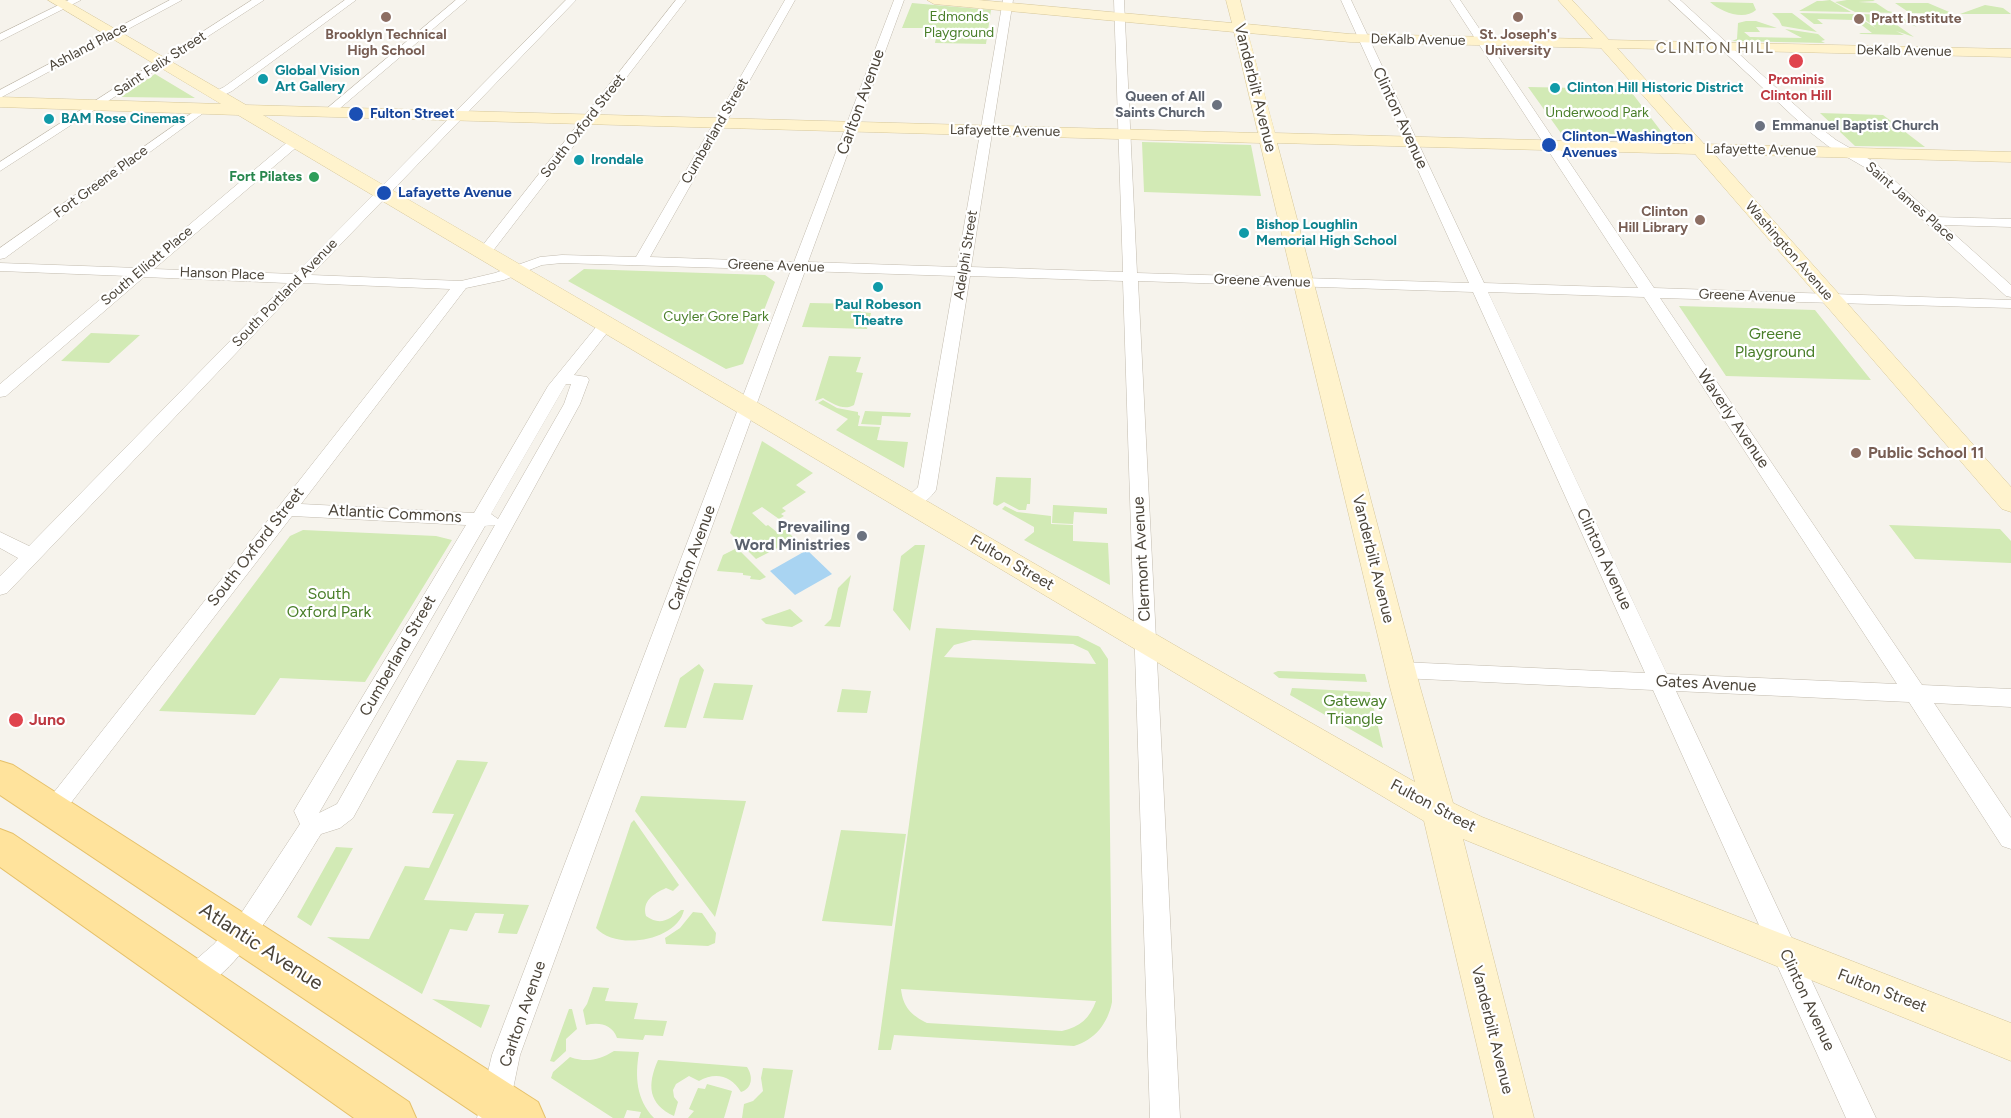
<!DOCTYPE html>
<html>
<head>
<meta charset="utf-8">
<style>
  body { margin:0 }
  canvas { display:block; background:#f6f3ec }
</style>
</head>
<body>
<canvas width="2011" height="1118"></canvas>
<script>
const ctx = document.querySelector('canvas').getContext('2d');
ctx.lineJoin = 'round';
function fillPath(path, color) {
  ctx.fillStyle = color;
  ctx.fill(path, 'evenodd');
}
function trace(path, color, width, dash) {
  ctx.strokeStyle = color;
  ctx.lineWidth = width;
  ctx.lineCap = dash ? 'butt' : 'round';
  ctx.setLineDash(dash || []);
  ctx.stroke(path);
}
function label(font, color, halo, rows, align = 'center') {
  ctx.font = font + ' Figtree,sans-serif';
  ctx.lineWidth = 4.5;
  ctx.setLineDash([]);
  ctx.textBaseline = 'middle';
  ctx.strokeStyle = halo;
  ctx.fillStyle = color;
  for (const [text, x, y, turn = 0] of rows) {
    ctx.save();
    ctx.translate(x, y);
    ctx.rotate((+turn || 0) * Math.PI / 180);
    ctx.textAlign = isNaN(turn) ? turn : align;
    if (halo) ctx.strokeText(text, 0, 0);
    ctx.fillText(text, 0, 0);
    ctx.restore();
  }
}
fillPath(new Path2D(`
  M1822,0h8l21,12 -52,-1 18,-10h13z
  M1847,0h26l2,1 -17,1 18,1 12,8 9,2 -42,-1 -20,-10z
  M1710,2l43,1 3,7c-12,11 -35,2 -46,-8z
  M912,3l79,7 -5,34 -51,-1 3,-15h-36z
  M1895,3h33l26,11 -44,-1z
  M1985,5l18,3 8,6h-51z
  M1772,13h20l25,19 -35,-6 -3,-6z
  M1800,13l54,1 23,15 -19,-15 40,1 19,12 -10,-4h-13l20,14 -18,-6 8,4 -43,-1 -2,-1h13l-17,-13 -38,-1 6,5h-9z
  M1746,21h10l21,7 -21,-1 4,5h-16l6,5 52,1 -17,-9 33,5 7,6 -4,1 4,2 -93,-2 5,-2 1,-16z
  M155,74l40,24 -74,-1z
  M1528,87l101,2 38,50 -104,-3z
  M1820,113l63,2 42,32 -70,-1z
  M1142,142l109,3 10,51 -117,-4z
  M584,269l181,6 10,7 -32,82 -17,5 -158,-88z
  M810,303l53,1 -2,8 10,1 -4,16 -65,-2z
  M1679,306l136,4 56,70 -145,-4z
  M91,333l49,2 -31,28 -48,-2z
  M829,356l32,1 -5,15 7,1 -9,32c-10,6 -21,-1 -31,-7l-8,3z
  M823,400l14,8 21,4v3l2,1 -2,10 22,1 -3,13 31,2 -4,26 -68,-38 12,-11 -30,-16z
  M865,411l46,2 -1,4 -28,-1 -1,9 -20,-1z
  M762,441l51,32 -17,12 10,7 -24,16 4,3 -5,3 3,2 -5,3 -17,-12 -10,6 14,13 2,-1 10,8 7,-4 10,10 -39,20 -26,-26z
  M996,477l35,1 -1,26h-3l-1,6h-7l-15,-8 -7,4 -4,-2z
  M1053,505l54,3v6l-33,-2 -1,12 -21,-1z
  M1005,506l12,6 34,4v8l22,1v16l35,2 2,42 -86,-45 10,-8v-5l-32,-18z
  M1889,525l111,4 11,12v22l-96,-4z
  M303,530l133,6 16,4 -87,142 -85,-4 -25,37 -96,-4 131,-175z
  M915,545h10l-15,86 -17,-21 8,-54z
  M737,548l29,29 -6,3 -10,-1 1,-3 -8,-1v-2l-26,-2 6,-16z
  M851,575l-11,52 -16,-1 7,-7 7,-31z
  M790,609l13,12 -11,6 -26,-3 -5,-5z
  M936,628l142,8 22,11 8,12 4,343c-4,21 -17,38 -38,44l-180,-11 -3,15h-13zM973,640l100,4 15,7 8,13 -152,-7 10,-12zM901,989l194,12h1c-6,17 -16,26 -34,30l-135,-8c-16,-8 -24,-16 -26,-34z
  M699,664l5,6 -18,58 -22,-1 16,-49z
  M1278,671l87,3 2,8 -88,-4 -6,-5z
  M714,683l39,2 -10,35 -40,-2z
  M1292,688l78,4 13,56 -93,-53z
  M842,689l29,2 -4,22 -30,-1z
  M457,760l31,2 -64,138 105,5 -12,29 -19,-1 6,-19 -29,-1 -8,18 -17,-2 -28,65 -95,-57 42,2 36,-73 24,2 25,-54 -22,-1z
  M641,796l105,5 -31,116 -80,-106z
  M634,820l45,65 -6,6 -7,-3c-13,6 -24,13 -20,28 14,10 23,4 35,-6h3c-7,31 -68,41 -88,18l35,-105z
  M841,830l65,4 -14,92 -70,-5z
  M336,847l17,1 -42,78 -14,-9z
  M693,912l9,1 14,20 -1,10 -7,3 -42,-2 -1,-6 15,-10z
  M593,987l16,1 -4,13 33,2 -4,16 33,2 -4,15 -18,-1 -2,5 -26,-2c-5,-14 -18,-16 -31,-13l-3,-15 4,-6z
  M432,999l58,6 -9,23z
  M569,1009h3l5,20 -11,10v12l-12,11 -4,-1z
  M614,1051l25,1c-4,25 -3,47 15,66h-15l2,-6 -14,-2 -3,8h-11l-62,-40 2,-6 17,-15c17,6 29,3 44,-6z
  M658,1060l89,7c6,9 6,21 -6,25 -10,-17 -26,-20 -42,-11l-10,-5 -13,8 -3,6 1,7 4,5 -4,14c-26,-12 -27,-31 -16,-56z
  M763,1068l30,2 -9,48h-42l2,-14 9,-3 10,-10 -2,-13z
  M707,1084l25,7 -8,27h-36l6,-7 -5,-2 9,-21 7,1z`), '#d2eab5');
fillPath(new Path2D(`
  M807,550l25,24 -37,21 -25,-24z`), '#a9d4f2');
const street = new Path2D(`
  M69,0h12l-81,41v-7z
  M170,0h12l-182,98v-8z
  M252,0h12l-264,171v-9z
  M345,0h11l-124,91 -12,6h-8v-4l12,-6z
  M456,0h11l-135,115h-8v-4z
  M566,0h10l-265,275 150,6 34,-8 45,-16 22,-2 74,2 149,-257h10l-145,257 144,5 100,-262h10l-96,262 149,5 46,-267h10l-42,267 152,5 -9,-272h10l13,273 332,10 -128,-283h10l133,283 154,5 -188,-288h10l194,288 357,12v8l-351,-10 262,387 89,4v18l-77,-4 77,115v31l-9,-3 -93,-144 -233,-11 200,427h-30l-193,-428 -252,-12 -8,-2 -3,-6 3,-6 8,-2 244,11 -172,-381 -335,-11 42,837h-30l-27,-837 -153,-5 -34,214c-7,10 -20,21 -33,17l-2,-4 17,-16 37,-211 -150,-5 -285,784 -13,63h-30l15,-63 299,-785 -229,-7 -20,2 -38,15 -38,8 -165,216 173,9 74,-127 53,-65h10l3,3 -40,51 13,2 2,3 -9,24 -227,414 -13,10 -19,6c-28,44 -80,140 -128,159l-10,-4 -3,-9 3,-9 31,-27 28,-32 58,-88 -6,-13 4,-7 168,-279 -174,-9 -232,301 -8,3 -8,-3 -4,-7 410,-521 -147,-6 -296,310 -7,2v-19l18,-18 -18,-10v-16l29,14 258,-263 -143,-6 -138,119 -6,1v-13l128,-108 -128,-5v-8l138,5 153,-129 4,-1 6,4 -2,3 -145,124 141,5zM1488,292l156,5 253,387 -230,-10zM566,384h5l-7,20 -66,115 -7,-5zM495,525l-158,279 -18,9 166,-287z
  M676,0h10l-197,256h-10l-2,-3 2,-3z
  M1669,0h11l138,126 18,14 38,22 61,55 76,2v8l-67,-2 67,60v12l-5,-1 -140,-128 -38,-22 -18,-14z
  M202,106l6,3 -2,2 -201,147 -5,1v-11z`);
const secondary = new Path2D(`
  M48,0h17l181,105 1012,28 -24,-101 -300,-28 -7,-4h51l254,23 -6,-23h14l6,24 104,10 243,5 -35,-39h14l37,40 402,9v8l-394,-9 87,96 307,8v10l-297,-8 297,333v25l-9,-3 -307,-355 -418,-11 143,544 33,116 29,14 529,206v38l-548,-222 71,279h-40l-70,-297 -1186,-706 -238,-8v-10l221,7zM1248,33l102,9 251,6 85,96 -411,-11zM263,115l997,28 130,544 25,95 -232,-132z`);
const primary = new Path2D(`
  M0,761l13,4 525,337 7,16h-63l-482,-323z
  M0,829l13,5 396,268 7,16h-62l-354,-251z`);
trace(street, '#c2bbae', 1);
trace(secondary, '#d6c79b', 1);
trace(primary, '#e6c16a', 2);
fillPath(street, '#fff');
fillPath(secondary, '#fff3cd');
fillPath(primary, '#ffe39c');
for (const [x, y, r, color] of [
  [386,17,6,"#8d6e63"],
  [1518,17,6,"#8d6e63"],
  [1859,19,6,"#8d6e63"],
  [1796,61,8,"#e0444e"],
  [263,79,6,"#0f9aa8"],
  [1555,88,6,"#0f9aa8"],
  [1217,105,6,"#6b7280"],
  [356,114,8,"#1a4fb4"],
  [49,119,6,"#0f9aa8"],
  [1760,126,6,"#6b7280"],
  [1549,145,8,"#1a4fb4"],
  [579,160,6,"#0f9aa8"],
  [314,177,6,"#2e9e5b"],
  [384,193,8,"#1a4fb4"],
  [1700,220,6,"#8d6e63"],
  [1244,233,6,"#0f9aa8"],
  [878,287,6,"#0f9aa8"],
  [1856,453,6,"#8d6e63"],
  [862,536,6,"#6b7280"],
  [16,720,8,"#e0444e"]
]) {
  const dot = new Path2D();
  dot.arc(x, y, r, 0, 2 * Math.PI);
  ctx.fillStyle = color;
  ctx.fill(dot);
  trace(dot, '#fff', 2);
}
label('14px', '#4a7f2a', '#fff', [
  ["Edmonds",959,17],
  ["Playground",959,33],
  ["Underwood Park",1597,113],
  ["Cuyler Gore Park",716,317]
]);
label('bold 14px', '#785e54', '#fff', [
  ["Pratt Institute",1871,19,"left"],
  ["Brooklyn Technical",386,35],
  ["High School",386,51],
  ["St. Joseph's",1518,35],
  ["University",1518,51],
  ["Clinton",1688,212,"right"],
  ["Hill Library",1688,228,"right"]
]);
label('14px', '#4b4439', '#fff', [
  ["DeKalb Avenue",1418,40,1],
  ["Ashland Place",88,47,-28],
  ["DeKalb Avenue",1904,51,1],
  ["Saint Felix Street",160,64,-33],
  ["South Oxford Street",583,126,-52],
  ["Cumberland Street",715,131,-60],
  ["Lafayette Avenue",1005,131,1],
  ["Lafayette Avenue",1761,150,1],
  ["Fort Greene Place",101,182,-36],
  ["Saint James Place",1910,202,41],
  ["Washington Avenue",1789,251,49],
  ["Adelphi Street",966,255,-81],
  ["South Elliott Place",147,266,-40],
  ["Greene Avenue",776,266,2],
  ["Hanson Place",222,274,2],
  ["Greene Avenue",1262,281,2],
  ["South Portland Avenue",285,293,-46],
  ["Greene Avenue",1747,296,2]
]);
label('bold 14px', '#0d838f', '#fff', [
  ["Global Vision",275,71],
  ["Art Gallery",275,87],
  ["Clinton Hill Historic District",1567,88],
  ["BAM Rose Cinemas",61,119],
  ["Irondale",591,160],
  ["Bishop Loughlin",1256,225],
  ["Memorial High School",1256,241],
  ["Paul Robeson",878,305,"center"],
  ["Theatre",878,321,"center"]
], 'left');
label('bold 14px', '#be3a42', '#fff', [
  ["Prominis",1796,80],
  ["Clinton Hill",1796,96]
]);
label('bold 14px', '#5b616d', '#fff', [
  ["Queen of All",1205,97],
  ["Saints Church",1205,113],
  ["Emmanuel Baptist Church",1772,126,"left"]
], 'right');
label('bold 14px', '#164399', '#fff', [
  ["Fulton Street",370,114],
  ["Clinton–Washington",1562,137],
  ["Avenues",1562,153],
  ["Lafayette Avenue",398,193]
], 'left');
label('bold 14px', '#27864d', '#fff', [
  ["Fort Pilates",302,177]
], 'right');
ctx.letterSpacing = '1.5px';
label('15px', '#6e6250', '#fff', [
  ["CLINTON HILL",1715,49]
]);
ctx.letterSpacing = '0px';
label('16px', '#4b4439', '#fff', [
  ["Vanderbilt Avenue",1255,88,76],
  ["Carlton Avenue",861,102,-70],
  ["Clinton Avenue",1400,118,65],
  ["Waverly Avenue",1733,419,56],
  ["Atlantic Commons",395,514,3],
  ["South Oxford Street",256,547,-52],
  ["Carlton Avenue",692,558,-70],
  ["Clermont Avenue",1142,559,-93],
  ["Vanderbilt Avenue",1373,559,76],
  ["Clinton Avenue",1604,559,65],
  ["Fulton Street",1012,563,30],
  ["Cumberland Street",398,656,-60],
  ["Gates Avenue",1706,684,3],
  ["Fulton Street",1433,806,28],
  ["Fulton Street",1882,991,21],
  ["Clinton Avenue",1807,1000,65],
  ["Carlton Avenue",523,1014,-71],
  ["Vanderbilt Avenue",1492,1030,76]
]);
label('16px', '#4a7f2a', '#fff', [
  ["Greene",1775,334],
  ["Playground",1775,352],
  ["South",329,594],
  ["Oxford Park",329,612],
  ["Gateway",1355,701],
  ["Triangle",1355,719]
]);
label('bold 16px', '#785e54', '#fff', [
  ["Public School 11",1868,453]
], 'left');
label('bold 16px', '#5b616d', '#fff', [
  ["Prevailing",850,527],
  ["Word Ministries",850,545]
], 'right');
label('bold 16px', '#be3a42', '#fff', [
  ["Juno",29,720]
], 'left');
label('20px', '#4b4439', '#fff', [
  ["Atlantic Avenue",261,947,33]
]);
</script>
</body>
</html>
